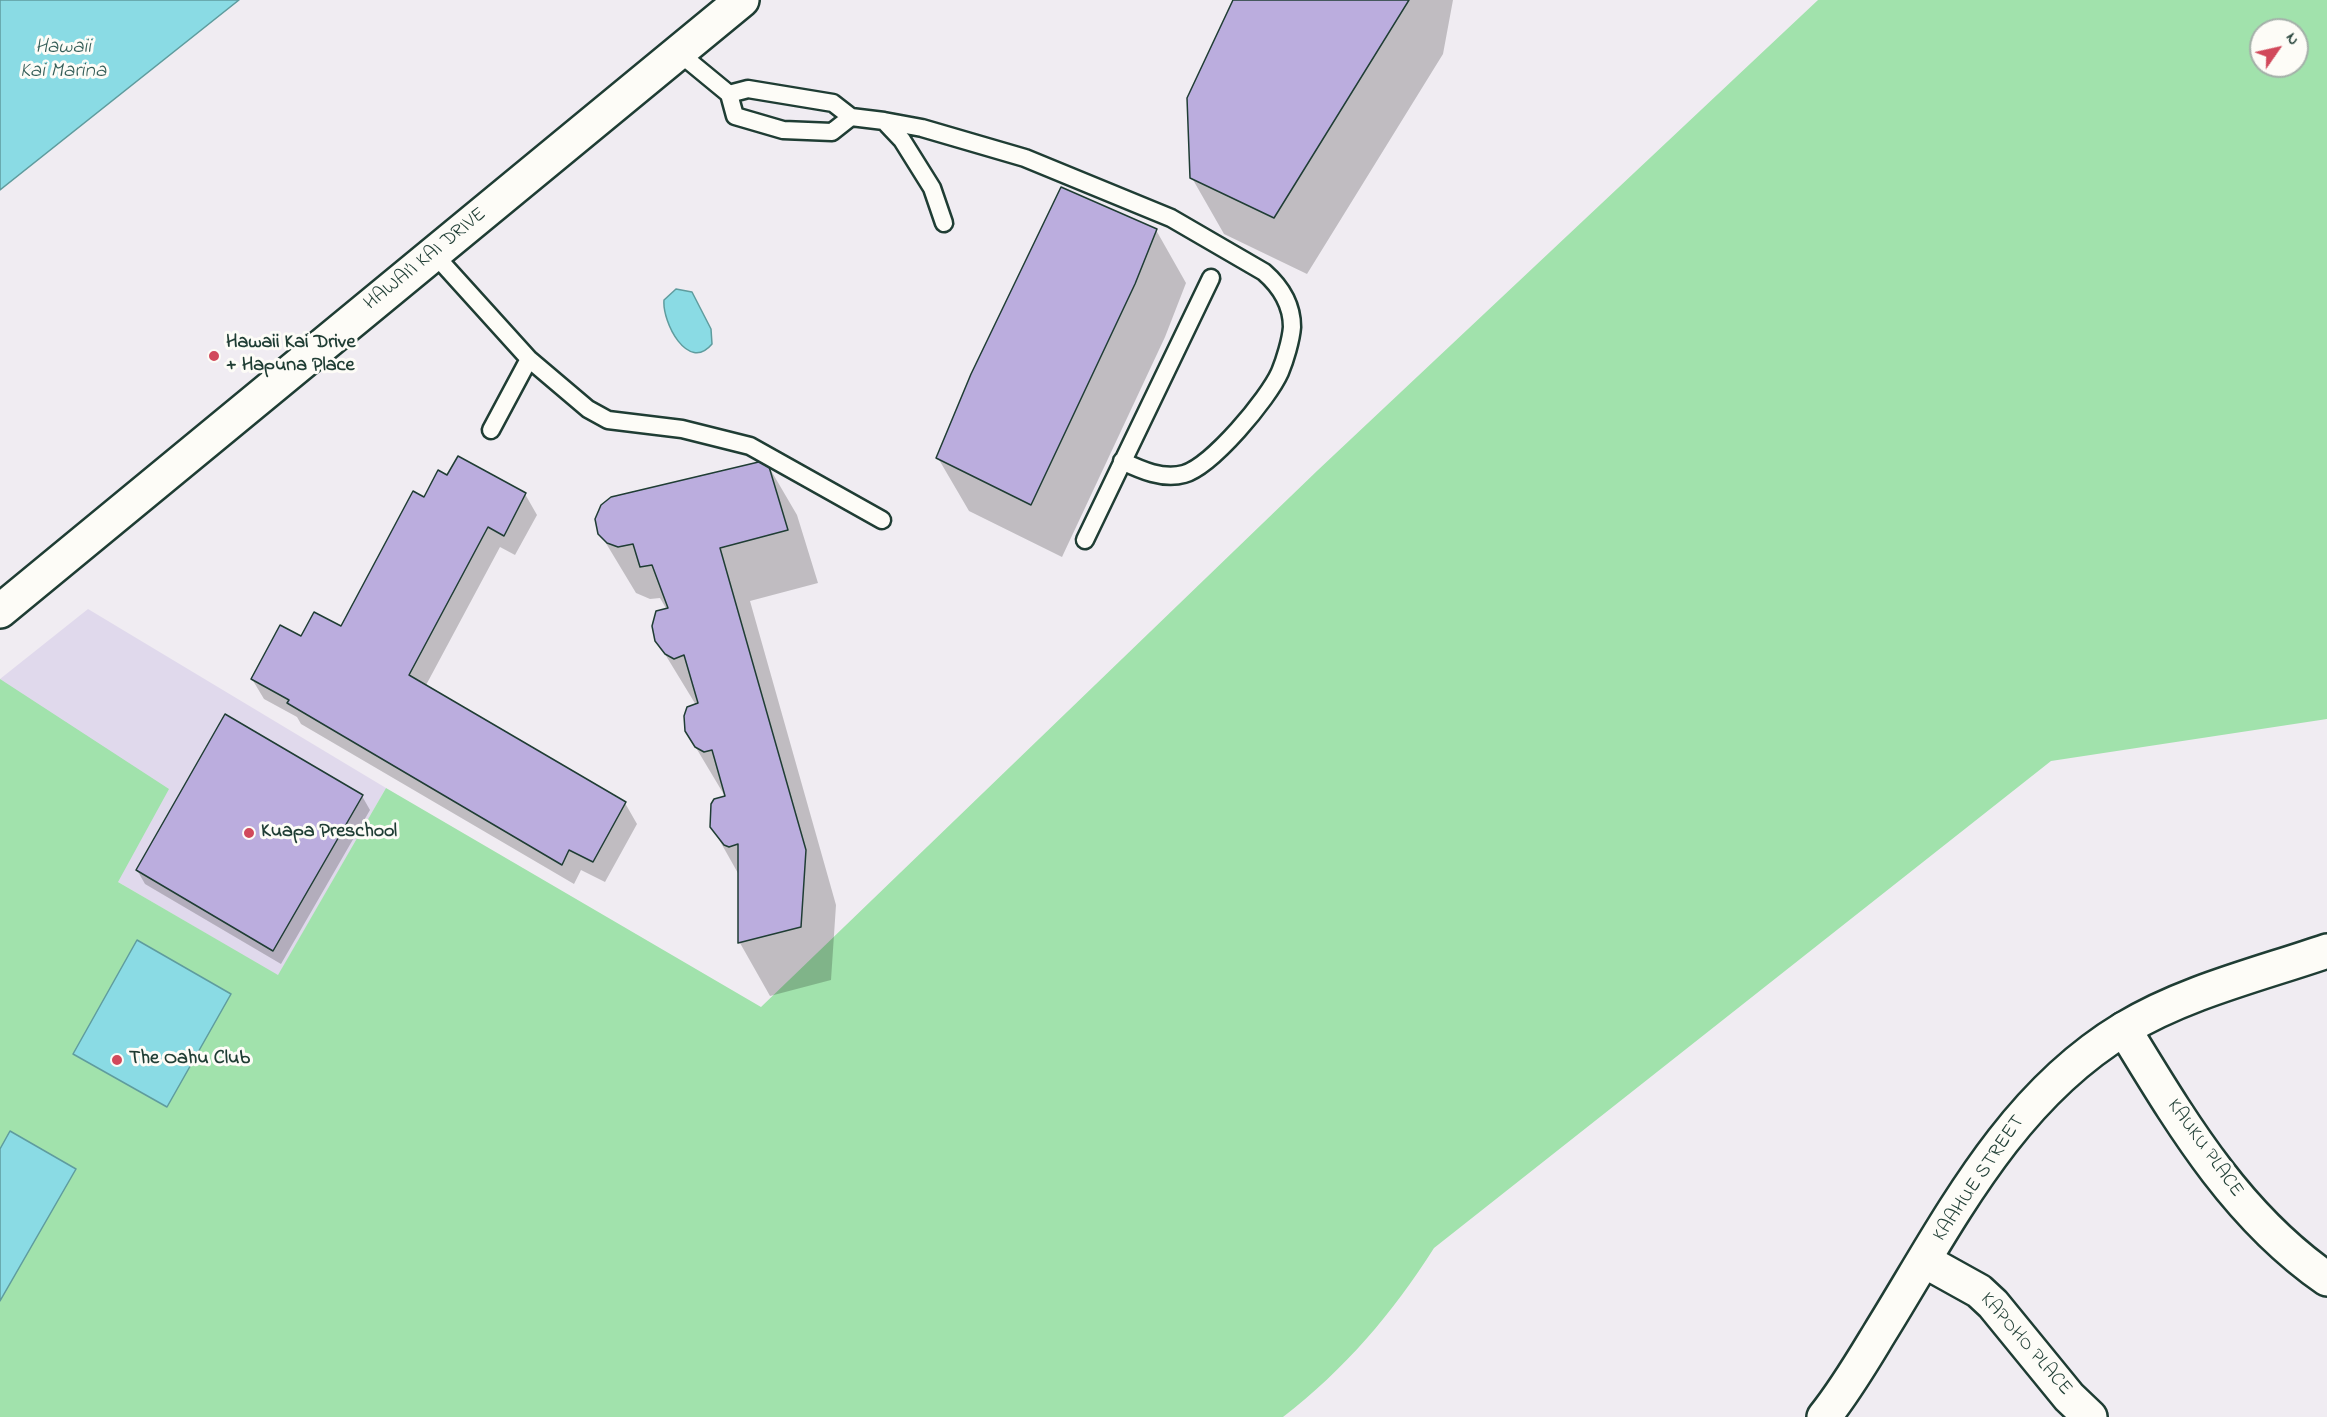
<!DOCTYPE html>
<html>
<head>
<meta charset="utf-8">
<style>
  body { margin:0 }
  #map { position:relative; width:2327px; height:1417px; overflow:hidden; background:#f0ecf2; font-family:"Indie Flower",sans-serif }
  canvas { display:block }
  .north { position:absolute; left:2249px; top:18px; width:60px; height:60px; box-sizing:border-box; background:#fdfcf7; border:2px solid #a4b0a9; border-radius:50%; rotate:56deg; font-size:16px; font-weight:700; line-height:24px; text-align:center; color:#1f3d34 }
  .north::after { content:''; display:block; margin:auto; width:21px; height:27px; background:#d1495b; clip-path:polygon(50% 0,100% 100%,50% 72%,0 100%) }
</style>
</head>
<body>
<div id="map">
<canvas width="2327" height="1417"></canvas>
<div class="north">N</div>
</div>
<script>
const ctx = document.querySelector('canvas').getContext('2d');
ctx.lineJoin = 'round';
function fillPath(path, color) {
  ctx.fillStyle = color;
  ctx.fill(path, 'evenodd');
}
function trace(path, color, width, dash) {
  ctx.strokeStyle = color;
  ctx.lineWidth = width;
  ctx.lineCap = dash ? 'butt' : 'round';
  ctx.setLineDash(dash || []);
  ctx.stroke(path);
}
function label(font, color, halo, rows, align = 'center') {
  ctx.font = font + ' "Indie Flower",sans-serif';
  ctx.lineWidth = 6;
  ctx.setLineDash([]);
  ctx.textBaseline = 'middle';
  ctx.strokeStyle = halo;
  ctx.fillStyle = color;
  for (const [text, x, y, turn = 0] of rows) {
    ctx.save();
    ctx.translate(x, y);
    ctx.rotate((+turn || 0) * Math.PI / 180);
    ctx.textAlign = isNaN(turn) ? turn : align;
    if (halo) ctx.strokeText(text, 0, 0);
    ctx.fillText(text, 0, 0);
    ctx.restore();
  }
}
fillPath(new Path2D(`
  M88,609l298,179 -108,188 -160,-94 -118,-203z`), '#e0d9ec');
fillPath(new Path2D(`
  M1818,0h509v719l-276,42 -617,487c-42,66 -89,121 -151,169h-1283v-738l169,110 -51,93 160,93 108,-187 375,219 557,-537zM2261,30h36v36h-36z`), '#a1e2ac');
const water = new Path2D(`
  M0,0h239l-239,190z
  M676,289l16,3 19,37 1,15c-24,29 -50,-22 -48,-44z
  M137,940l94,54 -64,113 -94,-53z
  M10,1131l66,38 -76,132v-152z`);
fillPath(water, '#8adbe4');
trace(water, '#5f9c9e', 1.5);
fillPath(new Path2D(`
  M1235,0h218l-10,54 -136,220 -83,-40 -32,-56z
  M1156,230l30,53 -21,54 -103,220 -93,-46 -31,-53z
  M766,462l31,53 21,68 -68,18 86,304 -5,75 -61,16 -30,-53 -1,-68 -27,-48 14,-29 -40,-67 10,-26 -39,-64 10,-31 -7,-12 -10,1 -14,-6 -38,-63z
  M448,477l77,17 12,21 -22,40 -15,-8 -75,140 200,116 12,21 -32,58 -24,-12 -7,14 -273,-160 -4,-7 -33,-18 -12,-20 50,-41 39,-10 83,-129z
  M362,796l8,14 -89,154 -136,-80 -8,-14z`), '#0003');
const building = new Path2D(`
  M1233,0h176l-135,218 -84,-40 -3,-80z
  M1061,187l96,42 -22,55 -104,221 -95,-47 35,-84z
  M458,456l68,37 -22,43 -16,-9 -79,148 217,127 -33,60 -24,-12 -7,15 -275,-162 2,-3 -38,-21 29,-54 21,11 13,-24 27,14 72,-135 11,6 14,-27 9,5z
  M767,460l21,70 -68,18 86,302 -5,77 -63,16v-99l-9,3 -5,-2 -14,-18 1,-23 3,-5 11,-3 -13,-46 -8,2 -9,-5 -10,-16 -1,-15 3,-9 11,-4 -14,-48 -10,4 -9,-5 -10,-13 -3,-15 4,-15 12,-3 -16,-43 -12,2 -7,-23 -15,3 -11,-4 -9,-9 -3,-15 6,-14 10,-8z
  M225,714l138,81 -90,156 -137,-81z`);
fillPath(building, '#bbadde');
trace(building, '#1f3d34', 1.5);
const lane = new Path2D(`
  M678,52l51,42 6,22 48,14 49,2 19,-15
  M729,94l19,-5 85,14 18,14 33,4 18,19 30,48 12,35
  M884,121l38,7 103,30 146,60 93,54c16,14 28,33 28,55 -1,13 -7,33 -12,45 -12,27 -68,94 -96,102 -21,6 -43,-4 -62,-13
  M434,254l95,105 59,50 20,11 74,9 68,17 132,74
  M491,430l38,-71
  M1085,540l126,-262`);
const street = new Path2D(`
  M2124,1029c57,93 111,186 203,250
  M1925,1261l54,30 14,13 76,93 21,20`);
const secondary = new Path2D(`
  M0,611l742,-611
  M1824,1417c21,-26 38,-55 55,-83 69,-111 129,-235 245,-305 61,-37 136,-55 203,-78`);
trace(lane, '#1f3d34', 21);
trace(street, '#1f3d34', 38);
trace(secondary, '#1f3d34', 38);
trace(lane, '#fdfcf7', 16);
trace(street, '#fdfcf7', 33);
trace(secondary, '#fdfcf7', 33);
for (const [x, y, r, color] of [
  [214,356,6,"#d1495b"],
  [249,833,6,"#d1495b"],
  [117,1060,6,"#d1495b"]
]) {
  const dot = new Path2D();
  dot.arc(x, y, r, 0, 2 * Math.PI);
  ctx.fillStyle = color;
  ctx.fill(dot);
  trace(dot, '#fdfcf7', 2);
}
label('20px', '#1f3d34', '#fdfcf7', [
  ["HAWAI’I KAI DRIVE",426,260,-39],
  ["KAUKU PLACE",2204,1149,54],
  ["KAAHUE STREET",1980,1179,-56],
  ["KAPOHO PLACE",2025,1345,49]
]);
label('bold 20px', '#1f3d34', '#fdfcf7', [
  ["Hawaii Kai Drive",226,344],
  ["+ Hapuna Place",226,367],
  ["Kuapa Preschool",261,833],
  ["The Oahu Club",129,1060]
], 'left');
label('italic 21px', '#345d57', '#fdfcf7', [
  ["Hawaii",63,49],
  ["Kai Marina",63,73]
]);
</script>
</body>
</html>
